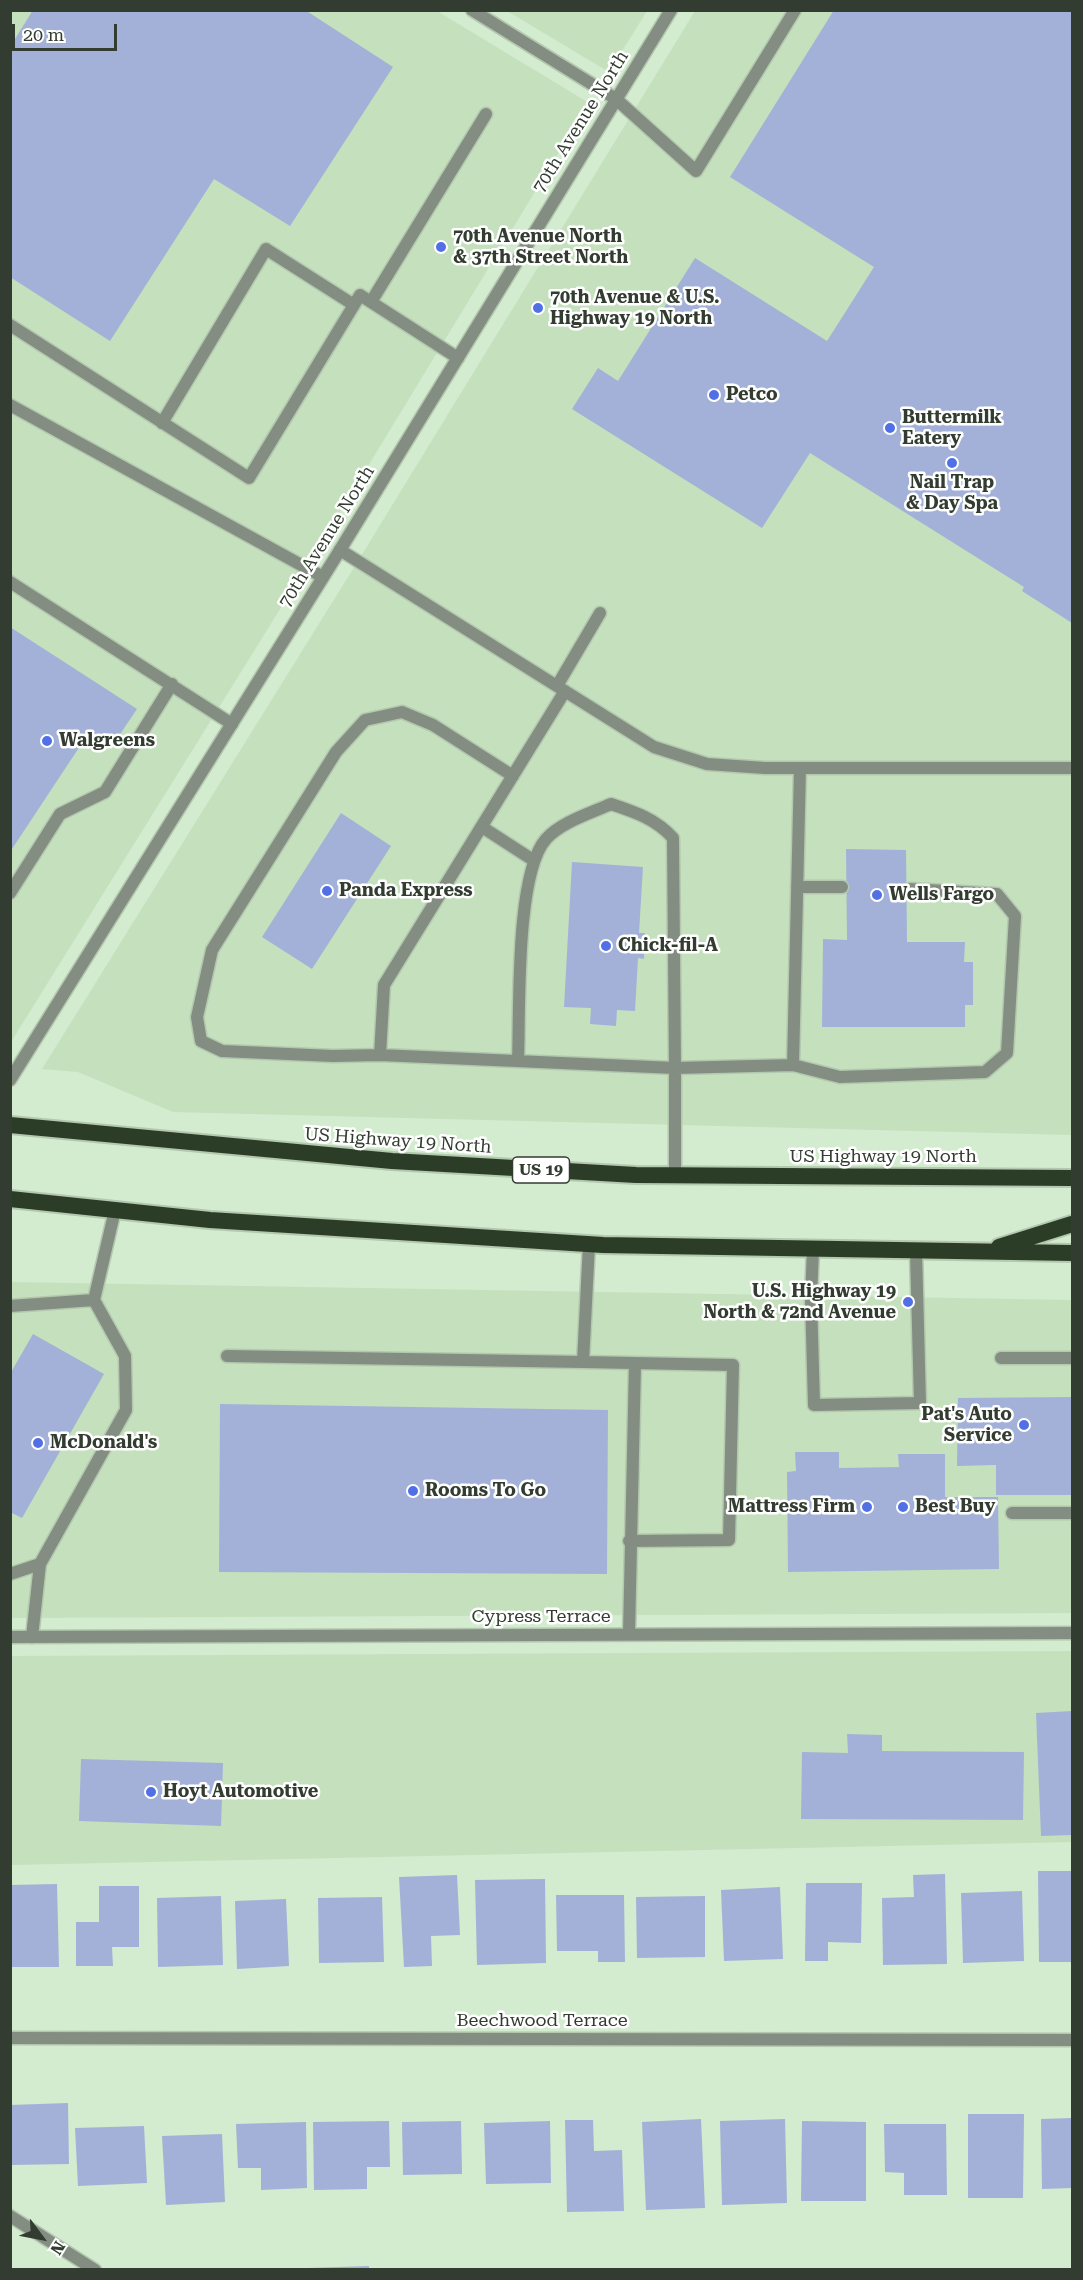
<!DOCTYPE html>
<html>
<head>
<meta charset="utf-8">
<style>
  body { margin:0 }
  #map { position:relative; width:1083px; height:2280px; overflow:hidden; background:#d3ebce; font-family:"Roboto Serif",serif }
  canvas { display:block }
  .frame { position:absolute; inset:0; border:12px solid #323c30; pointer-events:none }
  .north { position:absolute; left:12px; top:2208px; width:60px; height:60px; -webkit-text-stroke:4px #fff; paint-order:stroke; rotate:122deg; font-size:16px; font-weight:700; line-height:24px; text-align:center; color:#323c30 }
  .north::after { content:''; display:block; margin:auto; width:21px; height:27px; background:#323c30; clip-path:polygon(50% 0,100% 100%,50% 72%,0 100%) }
  .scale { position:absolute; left:12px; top:24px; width:105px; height:27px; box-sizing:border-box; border:3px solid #323c30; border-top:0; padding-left:8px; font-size:18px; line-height:21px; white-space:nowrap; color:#323c30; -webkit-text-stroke:4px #fff; paint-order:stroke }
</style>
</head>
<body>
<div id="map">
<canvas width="1083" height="2280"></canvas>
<div class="frame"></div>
<div class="north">N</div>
<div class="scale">20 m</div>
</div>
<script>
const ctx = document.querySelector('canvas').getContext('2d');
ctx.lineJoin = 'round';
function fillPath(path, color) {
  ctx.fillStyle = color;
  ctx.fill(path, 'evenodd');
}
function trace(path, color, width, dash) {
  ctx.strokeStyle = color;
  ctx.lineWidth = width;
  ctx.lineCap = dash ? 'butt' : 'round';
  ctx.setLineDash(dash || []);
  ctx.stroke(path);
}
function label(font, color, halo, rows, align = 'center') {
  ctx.font = font + ' "Roboto Serif",serif';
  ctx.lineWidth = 5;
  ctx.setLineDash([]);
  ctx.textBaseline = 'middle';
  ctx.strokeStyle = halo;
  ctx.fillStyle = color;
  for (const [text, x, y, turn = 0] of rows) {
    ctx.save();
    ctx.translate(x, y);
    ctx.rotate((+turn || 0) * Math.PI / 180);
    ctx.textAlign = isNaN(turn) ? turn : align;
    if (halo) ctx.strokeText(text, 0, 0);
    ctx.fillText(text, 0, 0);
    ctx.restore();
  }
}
fillPath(new Path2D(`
  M11,11h426l152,92 -266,437 -312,502z
  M507,11h140l-38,61z
  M695,11h377v1124l-899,-23 -95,-40 -36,-3 316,-508z
  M11,1282l1061,18v313l-1061,5z
  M1072,1651v191l-1061,23 -1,-209z`), '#c4e0bd');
fillPath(new Path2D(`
  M33,10h272l88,57 -103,159 -76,-47 -104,162 -100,-64v-230z
  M834,10h238v613l-50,-32 2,-4 -214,-134 -48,75 -190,-119 26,-41 20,13 77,-123 132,83 47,-74 -144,-90z
  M10,627l127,82 -27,40 -22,-15 -78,118z
  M341,813l50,33 -79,123 -50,-32z
  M846,849l60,1 1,92h58l-1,20h9v43h-8v22h-143l1,-88 24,1z
  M572,862l71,5 -4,66h6l-1,26 -6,-1 -3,53 -18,-1 -1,16 -26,-2 1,-16 -27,-1z
  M33,1334l71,40 -82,144 -12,-6v-138z
  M1072,1397v98h-76v-30l-39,1 1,-68z
  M220,1404l388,6 -1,164 -388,-2z
  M795,1452h44v16l60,-1 -1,-13h47v43h53l1,72 -211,3 -1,-100 9,-1z
  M1072,1711v124l-31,1 -5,-123z
  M847,1734l35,1v16l142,1 -1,68 -222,-1 1,-67 46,1z
  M81,1759l142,4 -2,63 -142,-5z
  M1038,1871h34v91h-33z
  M945,1874l2,90 -64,1 -1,-67 32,-1 -1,-22z
  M457,1875l3,60 -29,1 1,30 -28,1 -5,-90z
  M545,1879l1,84 -69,2 -2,-85z
  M806,1883h56l-1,60 -33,-1v19h-23z
  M57,1884l2,83h-49v-82z
  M99,1886h40v61h-27l1,19h-37v-44h23z
  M780,1887l3,72 -59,2 -3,-71z
  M1022,1891l2,70 -61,2 -2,-70z
  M556,1895h68l1,67h-27v-11h-41z
  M221,1896l2,69 -65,2 -1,-69z
  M705,1896v61l-68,1 -1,-61z
  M382,1897l2,65 -65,1 -1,-65z
  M286,1899l3,67 -52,3 -2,-68z
  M68,2103l1,61 -59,1v-60z
  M968,2114h56l-1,84h-55z
  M1072,2118v70l-30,1 -1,-70z
  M701,2119l4,89 -59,2 -4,-88z
  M785,2119l2,84 -65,2 -2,-84z
  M565,2120h28l1,31 28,-1 2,61 -57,1z
  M389,2121l1,46h-23v22l-53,1 -1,-68z
  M461,2121l1,53 -59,1 -1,-53z
  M550,2121l1,62 -65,1 -2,-61z
  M802,2121l64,1v79h-65z
  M306,2122l1,66 -46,2v-22h-23l-2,-44z
  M884,2124h62l1,71h-43v-22l-19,-1z
  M144,2126l3,57 -69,3 -3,-58z
  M222,2134l3,68 -59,3 -4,-69z
  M369,2266v4h-61v-2z`), '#a3b1d8');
const service = new Path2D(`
  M616,99l80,72 99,-161
  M371,302l115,-188
  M10,325l239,153 111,-183 98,63
  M10,405l313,172
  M162,423l104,-174 88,56
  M340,550l314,197 53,17 58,4h307
  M10,582l222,142
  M557,686l43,-73
  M482,827l51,33
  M797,887h45
  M10,893l50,-79 45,-22 67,-108
  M380,1055l-47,1 -111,-5 -21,-10 -4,-24 15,-67 124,-198 29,-32 37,-8 31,13 80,51
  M518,1061c2,-49 -3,-187 28,-222 15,-17 45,-26 65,-35 24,8 45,15 62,34l2,230 -295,-13 4,-70 181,-294
  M793,1065l47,12 145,-5 22,-19 8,-137 -18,-22 -87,-5
  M675,1175v-107l118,-3 7,-297
  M589,1244l-6,118 150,3 -4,175 -100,1
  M813,1249l-2,49 3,107 106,-2 -4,-152
  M94,1300l21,-90
  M10,1306l84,-6 31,56 1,54 -86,154 -30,10
  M227,1356l356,6
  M1001,1358h71
  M1012,1513h60
  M629,1634l6,-270
  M32,1637l8,-73`);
const minor = new Path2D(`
  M472,10l144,89
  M10,1637l1062,-4
  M10,2038l1062,2`);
const tertiary = new Path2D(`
  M10,1080l330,-530 331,-540
  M10,2216l85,54`);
const trunk = new Path2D(`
  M10,1125l382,36 244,14 436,3
  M10,1199l200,21 393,25 469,8
  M999,1247l73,-23`);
trace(service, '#b3c8ae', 15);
trace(minor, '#b3c8ae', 15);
trace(tertiary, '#b3c8ae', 15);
trace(trunk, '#b3c8ae', 20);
trace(service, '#848d82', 12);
trace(minor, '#848d82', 12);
trace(tertiary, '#848d82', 12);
trace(trunk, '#2c3d27', 16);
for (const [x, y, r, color] of [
  [441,247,6,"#5270e5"],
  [538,308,6,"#5270e5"],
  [714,395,6,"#5270e5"],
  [890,428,6,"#5270e5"],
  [952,463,6,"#5270e5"],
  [47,741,6,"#5270e5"],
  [327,891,6,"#5270e5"],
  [877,895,6,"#5270e5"],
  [606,946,6,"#5270e5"],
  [908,1302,6,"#5270e5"],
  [1024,1425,6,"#5270e5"],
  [38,1443,6,"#5270e5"],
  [413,1491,6,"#5270e5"],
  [867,1507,6,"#5270e5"],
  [903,1507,6,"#5270e5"],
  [151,1792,6,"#5270e5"]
]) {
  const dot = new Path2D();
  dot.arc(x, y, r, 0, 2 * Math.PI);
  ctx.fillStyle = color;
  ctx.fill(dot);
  trace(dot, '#fff', 2);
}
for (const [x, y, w] of [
  [541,1170,57]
]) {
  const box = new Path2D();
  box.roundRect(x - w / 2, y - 13, w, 26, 4.5);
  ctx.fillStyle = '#fff';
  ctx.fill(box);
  trace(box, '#323c30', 1.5);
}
label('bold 16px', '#323c30', null, [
  ["US 19",541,1170]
]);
label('18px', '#323c30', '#fff', [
  ["70th Avenue North",581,122,-58],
  ["70th Avenue North",327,537,-58],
  ["US Highway 19 North",398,1141,4],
  ["US Highway 19 North",883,1157],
  ["Cypress Terrace",541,1617],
  ["Beechwood Terrace",542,2021]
]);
label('bold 18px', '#323c30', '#fff', [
  ["70th Avenue North",453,237],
  ["& 37th Street North",453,258],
  ["70th Avenue & U.S.",550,298],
  ["Highway 19 North",550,319],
  ["Petco",726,395],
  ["Buttermilk",902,418],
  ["Eatery",902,439],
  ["Nail Trap",952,483,"center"],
  ["& Day Spa",952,504,"center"],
  ["Walgreens",59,741],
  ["Panda Express",339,891],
  ["Wells Fargo",889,895],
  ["Chick-fil-A",618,946],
  ["U.S. Highway 19",896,1292,"right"],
  ["North & 72nd Avenue",896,1313,"right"],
  ["Pat's Auto",1012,1415,"right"],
  ["Service",1012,1436,"right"],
  ["McDonald's",50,1443],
  ["Rooms To Go",425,1491],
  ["Mattress Firm",855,1507,"right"],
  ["Best Buy",915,1507],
  ["Hoyt Automotive",163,1792]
], 'left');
</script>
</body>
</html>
